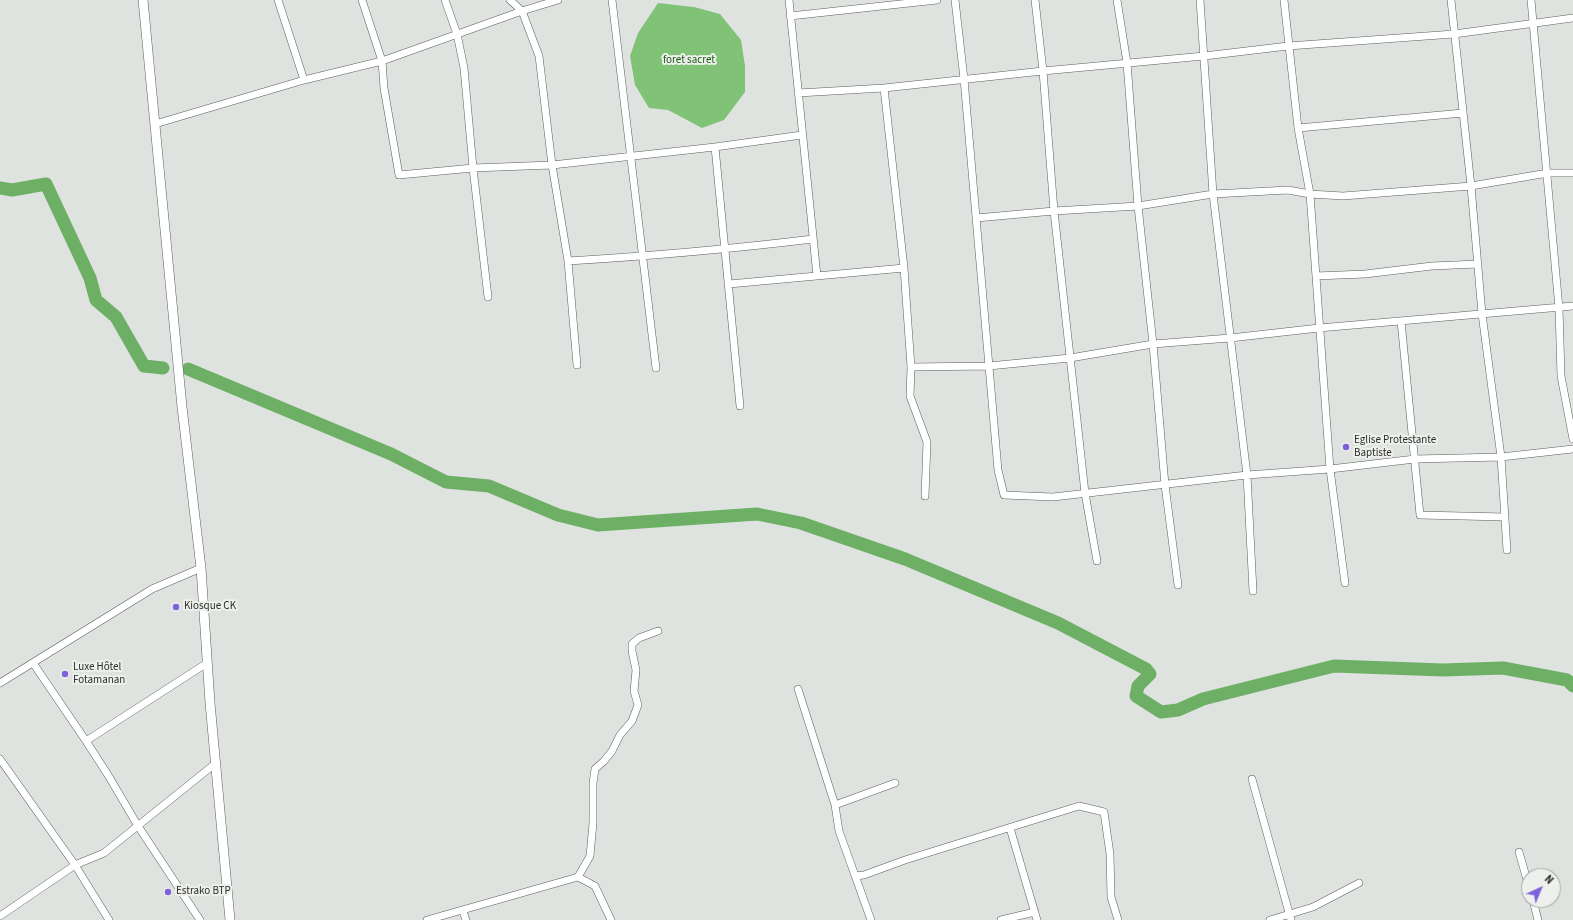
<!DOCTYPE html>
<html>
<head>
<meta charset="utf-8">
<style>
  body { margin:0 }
  #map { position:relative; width:1573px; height:920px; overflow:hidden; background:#dfe3df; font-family:"Source Sans 3",sans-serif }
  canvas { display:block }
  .north { position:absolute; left:1521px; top:868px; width:40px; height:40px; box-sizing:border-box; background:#edf0ec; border:1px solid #a0a2a0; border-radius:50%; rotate:44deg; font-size:11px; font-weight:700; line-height:16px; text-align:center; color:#2d2e2d }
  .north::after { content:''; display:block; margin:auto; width:14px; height:18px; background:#7f61db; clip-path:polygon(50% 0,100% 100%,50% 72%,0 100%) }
</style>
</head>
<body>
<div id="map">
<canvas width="1573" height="920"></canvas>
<div class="north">N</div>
</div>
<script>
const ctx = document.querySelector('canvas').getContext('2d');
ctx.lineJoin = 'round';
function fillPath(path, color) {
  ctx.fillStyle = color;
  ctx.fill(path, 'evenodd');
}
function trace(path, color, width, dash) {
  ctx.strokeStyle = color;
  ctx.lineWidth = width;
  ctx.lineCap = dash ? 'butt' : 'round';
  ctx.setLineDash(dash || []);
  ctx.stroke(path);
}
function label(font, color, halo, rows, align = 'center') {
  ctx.font = font + ' "Source Sans 3",sans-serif';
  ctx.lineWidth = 4;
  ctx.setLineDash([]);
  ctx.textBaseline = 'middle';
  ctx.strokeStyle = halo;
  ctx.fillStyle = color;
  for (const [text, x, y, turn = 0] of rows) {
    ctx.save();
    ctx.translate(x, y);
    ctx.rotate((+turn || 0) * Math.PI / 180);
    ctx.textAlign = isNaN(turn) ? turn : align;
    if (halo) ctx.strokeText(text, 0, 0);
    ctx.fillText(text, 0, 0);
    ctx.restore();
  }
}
fillPath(new Path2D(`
  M658,3l36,4 26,7 21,26 4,26v26l-21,28 -22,8 -34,-18 -19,-2 -14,-23 -5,-29 8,-23z`), '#80c377');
trace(new Path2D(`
  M0,188l12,2 34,-6 44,94 6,22 20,17 28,49 19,2
  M188,369l203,85 55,28 43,4 69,29 40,10 159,-11 44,9 104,36 153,64 88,46 4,5 -12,12 -2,10 25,16 17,-2 25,-11 131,-33 109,4 60,-2 64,12 6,6`), '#6daf64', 13);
const minor = new Path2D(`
  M278,0l26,80
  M362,0l20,61 2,27 15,87 74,-7 79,-3 163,-18 87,-12
  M445,0l12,34 7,34 9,100 15,129
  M510,0l12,11 17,45 13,109 16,96 9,104
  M612,0l44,368
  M789,0l28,276
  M955,0l9,79 34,391 6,25 49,2 194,-22 83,-6 85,-10 86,-2 72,-8
  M1035,0l8,71 11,140 31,282 12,68
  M1117,0l10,63 11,143 15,138 12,141 13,100
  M1200,0l13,194 34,281 6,116
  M1284,0l14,128 12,66 20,275 15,114
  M1451,0l20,186 11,128 19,143 6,93
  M1531,0l28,308 2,68 12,63
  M790,16l147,-16
  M884,88l20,180 7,99 -1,29 17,46 -2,54
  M798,93l86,-5 159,-17 161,-15 84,-10 166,-12 119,-16
  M155,124l149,-44 78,-19 140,-50 36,-11
  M1298,128l165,-15
  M715,147l25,259
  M976,218l78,-7 84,-5 75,-12 75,-4 22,4 33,2 128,-10 77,-13h25
  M568,261c82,-5 163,-12 245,-22
  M1316,276l49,-2 67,-8 46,-2
  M729,284l175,-16
  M1401,321l19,194 85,2
  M911,367l78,-1 81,-8 83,-14 77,-6 89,-10 254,-22
  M33,663l53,78 22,34 30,51 62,94
  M0,683l152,-94 49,-21
  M798,689l37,116 4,26 32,89
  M86,741l121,-78
  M0,759l75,106 34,55
  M1252,779l39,141
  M835,805l60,-22
  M1010,828l27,92
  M1519,852l10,35
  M855,876l9,-1 41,-15 174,-54 25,6 6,42 1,43 7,23
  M578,877l12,-21 3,-33v-40l2,-14 9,-8 8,-10 8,-16 12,-14 6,-16 -4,-14 2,-21 -4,-19v-7l7,-6 19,-7
  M1533,900l5,20
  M463,911l3,9
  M0,916l75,-51 29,-12 112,-90
  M427,920l151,-43 17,9 16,34
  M1001,920l34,-8
  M1270,920l43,-13 46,-24`);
const secondary = new Path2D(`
  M143,0l39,407 19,161 9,135 20,217`);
trace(minor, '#5b5e5a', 8);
trace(secondary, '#5b5e5a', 10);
trace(minor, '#fff', 7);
trace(secondary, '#fff', 9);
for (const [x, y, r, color] of [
  [1346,447,4,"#7f61db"],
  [176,607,4,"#7f61db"],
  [65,674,4,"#7f61db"],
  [168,892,4,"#7f61db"]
]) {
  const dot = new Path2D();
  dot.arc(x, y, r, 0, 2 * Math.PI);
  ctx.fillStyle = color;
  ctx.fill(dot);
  trace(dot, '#edf0ec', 1.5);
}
label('11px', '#195b10', '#edf0ec', [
  ["foret sacret",689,61]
]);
label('11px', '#2d2e2d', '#edf0ec', [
  ["Eglise Protestante",1354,441],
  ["Baptiste",1354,454],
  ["Kiosque CK",184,607],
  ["Luxe Hôtel",73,668],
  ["Fotamanan",73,681],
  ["Estrako BTP",176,892]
], 'left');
</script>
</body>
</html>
